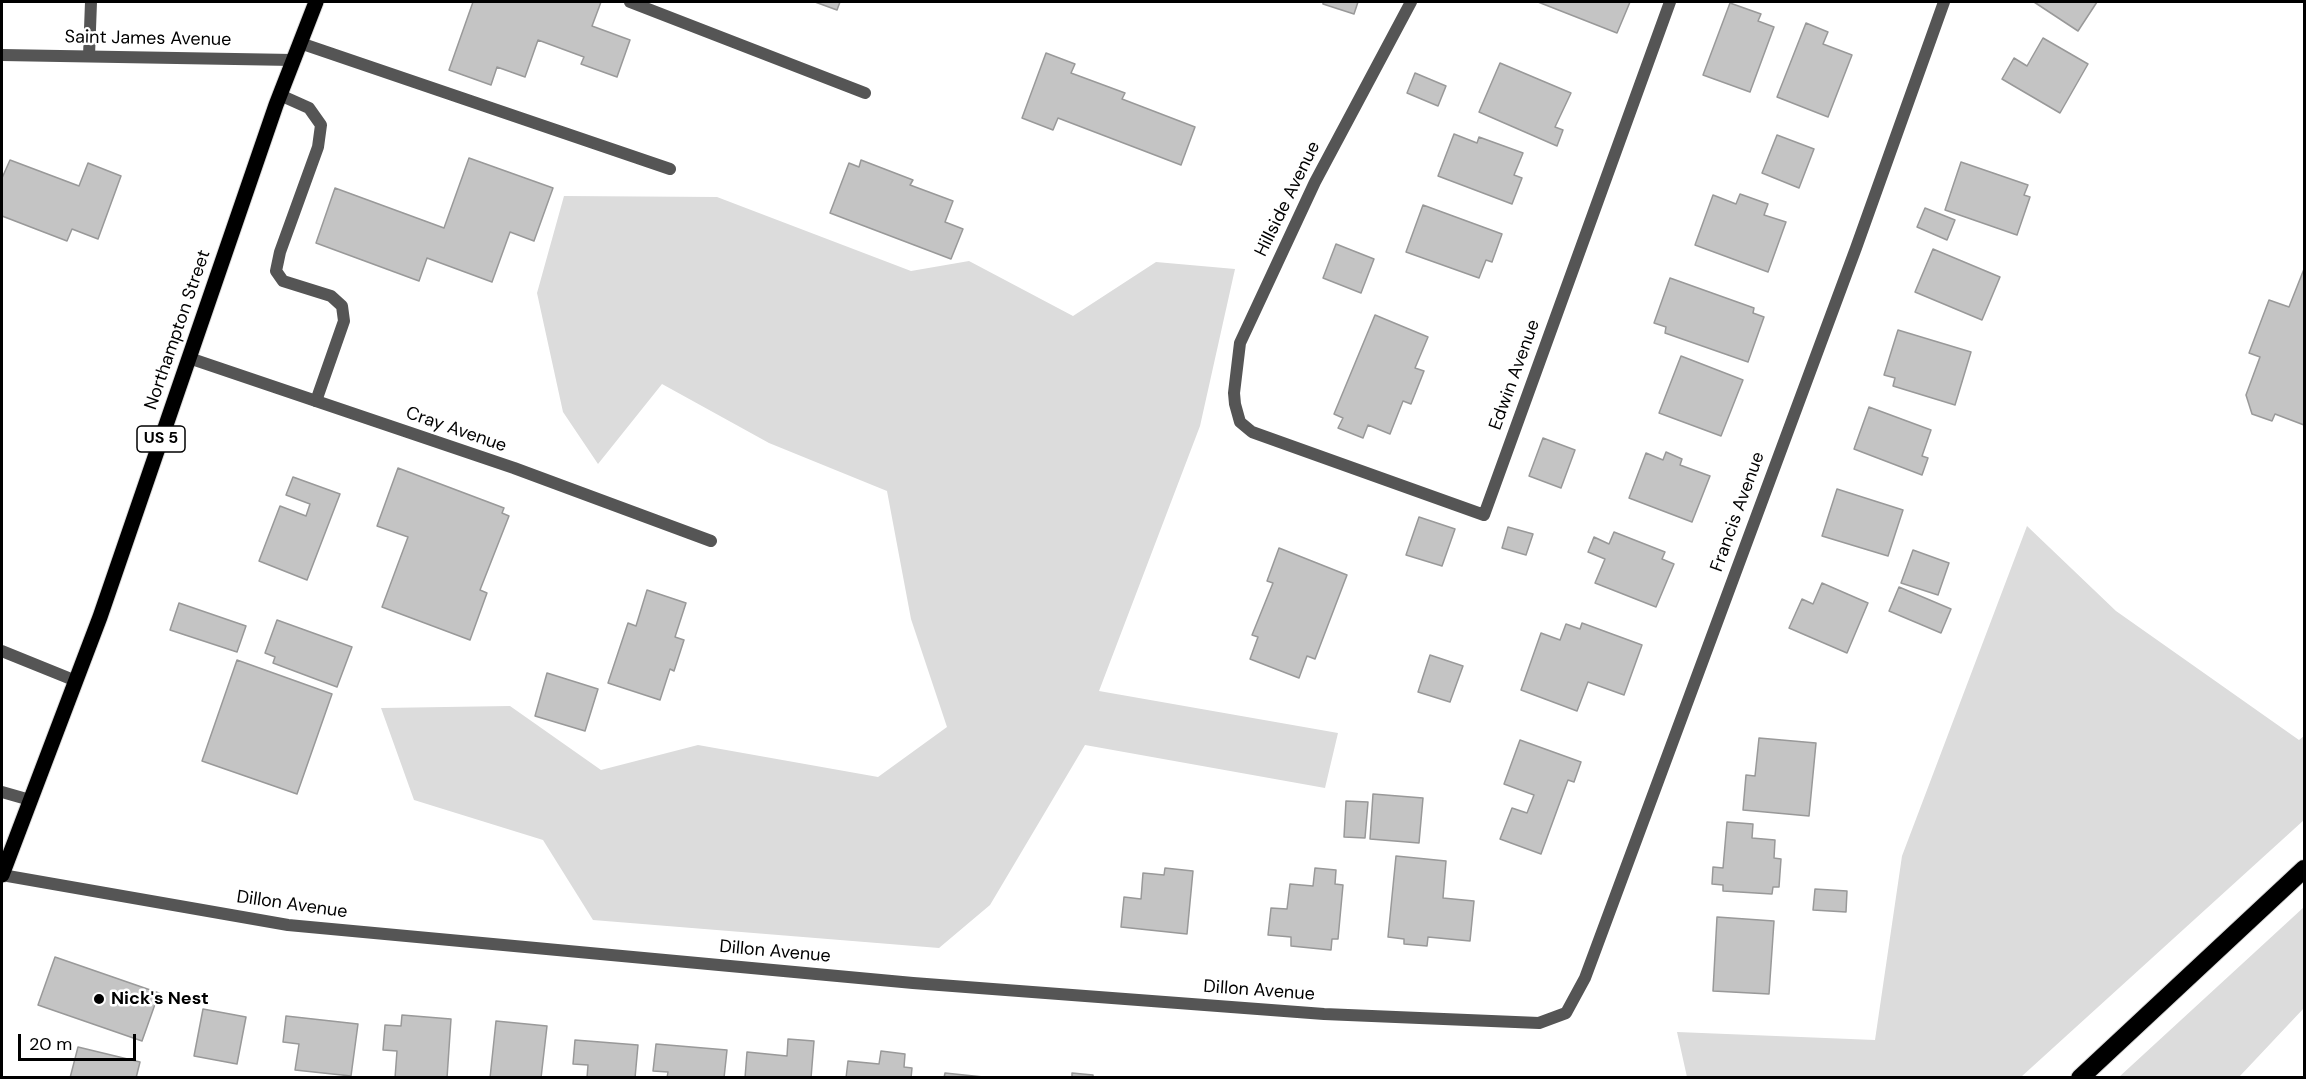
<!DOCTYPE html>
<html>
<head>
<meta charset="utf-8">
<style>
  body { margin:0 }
  #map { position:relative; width:2306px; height:1079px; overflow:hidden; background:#fff; font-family:"DM Sans",sans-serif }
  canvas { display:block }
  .frame { position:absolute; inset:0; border:3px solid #000; pointer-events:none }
  .scale { position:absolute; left:18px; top:1034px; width:118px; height:27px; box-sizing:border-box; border:3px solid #000; border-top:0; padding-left:8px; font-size:18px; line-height:21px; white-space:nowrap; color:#000; -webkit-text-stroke:4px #fff; paint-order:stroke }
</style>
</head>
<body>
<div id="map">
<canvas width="2306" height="1079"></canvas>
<div class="frame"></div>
<div class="scale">20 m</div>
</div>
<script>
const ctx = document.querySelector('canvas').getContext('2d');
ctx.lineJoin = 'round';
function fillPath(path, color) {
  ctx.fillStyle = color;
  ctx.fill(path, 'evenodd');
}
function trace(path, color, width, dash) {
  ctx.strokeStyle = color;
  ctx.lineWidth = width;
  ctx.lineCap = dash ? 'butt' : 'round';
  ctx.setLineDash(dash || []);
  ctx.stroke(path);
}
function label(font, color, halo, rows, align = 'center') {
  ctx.font = font + ' "DM Sans",sans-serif';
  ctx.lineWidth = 5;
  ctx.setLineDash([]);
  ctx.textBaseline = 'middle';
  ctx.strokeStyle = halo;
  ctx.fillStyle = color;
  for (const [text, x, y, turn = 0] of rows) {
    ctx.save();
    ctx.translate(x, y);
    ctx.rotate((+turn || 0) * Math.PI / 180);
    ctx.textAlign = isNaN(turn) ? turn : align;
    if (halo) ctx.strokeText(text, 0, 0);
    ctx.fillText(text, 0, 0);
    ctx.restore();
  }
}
fillPath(new Path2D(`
  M564,196l153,1 194,74 58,-10 104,55 83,-54 79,7 -35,157 -101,265 239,42 -13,55 -240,-43 -95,160 -51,43 -346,-28 -50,-80 -129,-40 -33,-92 129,-2 91,64 97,-25 180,32 69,-50 -36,-108 -24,-128 -118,-48 -107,-59 -64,80 -35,-52 -26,-119z
  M2027,526l89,85 183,129 5,-4v84l-283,257h-334l-10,-45 198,8 27,-184z
  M2304,907v101l-65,69h-120z`), '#dcdcdc');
const building = new Path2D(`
  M473,2h128l-9,24 38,14 -13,37 -36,-13 3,-7 -46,-17 -13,37 -28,-10 -6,18 -42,-15z
  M815,2h25l-3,8z
  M1323,2h35l-4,12 -31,-10z
  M1538,2h92l-13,31z
  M2034,2h63l-19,29z
  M1730,3l31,11 -3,7 16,6 -24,65 -47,-17z
  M1806,23l22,9 -5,12 29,11 -24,62 -51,-20z
  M2043,38l45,26 -28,49 -58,-34 12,-21 13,8z
  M1046,53l29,11 -4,9 54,20 -3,6 73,28 -14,38 -123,-47 -5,12 -31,-12z
  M1500,63l71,30 -16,34 8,3 -6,16 -78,-34z
  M1415,73l31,13 -8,20 -31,-13z
  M1454,134l23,9 2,-6 44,16 -9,22 8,3 -10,26 -74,-28z
  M1777,135l37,14 -15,39 -37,-15z
  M469,158l84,30 -19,53 -24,-9 -18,50 -65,-24 -8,23 -103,-38 19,-55 109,40z
  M10,160l69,26 9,-23 33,13 -23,63 -26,-10 -5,12 -65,-25v-38z
  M861,160l52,20 -3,5 43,16 -8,21 18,7 -12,30 -121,-46 19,-50 10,4z
  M1961,162l67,23 -4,10 6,2 -13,38 -72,-25z
  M1740,194l28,10 -4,11 22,7 -18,50 -73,-27 18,-50 23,9z
  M1423,205l79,29 -10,28 -6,-2 -7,18 -73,-26z
  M1925,208l30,12 -8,20 -30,-13z
  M1336,244l38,15 -13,34 -38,-15z
  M1933,249l67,28 -18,43 -67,-28z
  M2304,269v156l-29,-11 -3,7 -20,-7 -6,-19 14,-38 -11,-4 20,-53 20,7z
  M1670,278l84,30 -1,5 11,4 -16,45 -83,-29 1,-6 -12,-4z
  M1375,315l53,22 -13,31 9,3 -13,33 -8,-3 -13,33 -22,-9 -5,13 -25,-10 5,-10 -9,-4z
  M1898,330l73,22 -16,53 -62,-19 2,-8 -11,-3z
  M1681,356l62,24 -22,56 -62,-23z
  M1869,407l62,23 -9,26 6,2 -6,17 -68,-26z
  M1543,438l32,12 -14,38 -32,-12z
  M1666,452l16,7 -2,6 30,11 -18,46 -63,-24 17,-45 17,7z
  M398,468l106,40 -2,5 7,3 -29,74 7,3 -17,47 -88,-33 26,-70 -31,-11z
  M293,477l47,17 -33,86 -48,-19 21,-55 26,10 4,-12 -24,-9z
  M1837,489l66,21 -15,46 -66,-20z
  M1419,517l36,12 -13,37 -36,-11z
  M1508,527l25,7 -7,21 -24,-7z
  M1614,532l51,20 -3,7 12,5 -18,43 -61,-24 10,-24 -17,-7 6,-15 15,7z
  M1279,548l68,27 -32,84 -8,-3 -8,22 -49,-19 8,-22 -6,-2 21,-52 -6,-2z
  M1913,550l36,13 -11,32 -37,-12z
  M1822,583l46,20 -21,50 -58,-25 13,-29 11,5z
  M1899,587l52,22 -10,24 -52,-22z
  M647,590l39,13 -11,34 9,3 -10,31 -4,-2 -10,31 -52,-17 20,-60 8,3z
  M179,603l67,23 -9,26 -67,-22z
  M277,620l75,27 -15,40 -64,-24 2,-6 -10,-4z
  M1582,623l60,22 -18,50 -36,-13 -11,29 -56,-21 20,-57 19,7 6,-16 14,5z
  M1430,655l33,11 -13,36 -32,-10z
  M237,660l95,34 -35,100 -95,-33z
  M547,673l51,16 -13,42 -50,-15z
  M1759,738l57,5 -7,73 -66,-6 3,-35 9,1z
  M1520,740l61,22 -7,20 -6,-2 -27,74 -41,-15 12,-31 15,5 7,-18 -30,-11z
  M1373,794l50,4 -4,45 -49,-4z
  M1346,801l22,1 -3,36 -21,-1z
  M1727,822l26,2 -1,14 23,2 -1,18 7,1 -2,28h-6l-1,7 -49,-3v-6l-11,-1 1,-17 10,1z
  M1396,856l50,5 -3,37 31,3 -4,40 -42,-4 -1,9 -23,-2v-5l-16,-2z
  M1165,868l28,3 -6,63 -66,-7 3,-30 17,2 2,-26 21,2z
  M1315,868l21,2 -1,14 8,1 -5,54h-6l-1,11 -40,-4v-9l-23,-2 3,-27 16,1 3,-25 23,2z
  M1815,889l32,2 -1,21 -33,-2z
  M1717,917l57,4 -5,73 -56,-3z
  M55,957l104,36 -17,48 -104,-36z
  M203,1009l43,8 -9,47 -43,-8z
  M402,1015l49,4 -4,59h-52l2,-27 -14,-1 2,-25 16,1z
  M286,1016l72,8 -7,52 -56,-6 4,-26 -16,-2z
  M496,1021l51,5 -6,52h-51z
  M788,1039l26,2 -3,37h-66l2,-26 40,4z
  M575,1040l63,5 -3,33h-48l1,-13 -15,-1z
  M656,1044l71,6 -3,28h-57l1,-6 -15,-1z
  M78,1047l62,15 -4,16h-66z
  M881,1051l24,3 -1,13 8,1 -1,10h-65l2,-17 31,3z
  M945,1073l48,5h-49z
  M1072,1073l21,2v3h-21z`);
fillPath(building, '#c4c4c4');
trace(building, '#999', 1.5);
const primary = new Path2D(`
  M2,875l98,-258 176,-512 40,-103`);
const highway = new Path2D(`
  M2080,1078l224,-209`);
trace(primary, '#dbdbdb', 17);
trace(highway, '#dbdbdb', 20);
trace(new Path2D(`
  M630,2l235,91
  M300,43l370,126
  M89,56l2,-54
  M280,95l29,13 12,17 -3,22 -38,105 -4,19 7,10 48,15 11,10 2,15 -28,80
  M2,651l74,30
  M2,792l28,8`), '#555', 12);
trace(new Path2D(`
  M1411,2l-96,180 -75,161 -6,50 1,11 5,18 12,10 232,83 186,-513
  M2,55l291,5
  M189,358l325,110 197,73
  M2,875l286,50 625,58 411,31 215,9 27,-10 19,-35 271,-730 88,-246`), '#555', 12);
trace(primary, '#000', 15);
trace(highway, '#000', 18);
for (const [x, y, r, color] of [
  [99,999,6,"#000"]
]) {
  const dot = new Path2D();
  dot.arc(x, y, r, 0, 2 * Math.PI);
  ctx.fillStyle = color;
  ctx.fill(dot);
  trace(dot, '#fff', 2);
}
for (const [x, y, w] of [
  [161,439,48]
]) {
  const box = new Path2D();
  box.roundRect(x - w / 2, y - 13, w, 26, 4.5);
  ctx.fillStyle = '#fff';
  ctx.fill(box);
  trace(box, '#000', 1.5);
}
label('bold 16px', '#000', null, [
  ["US 5",161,439]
]);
label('18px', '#000', '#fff', [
  ["Saint James Avenue",148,39,1],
  ["Hillside Avenue",1288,199,-64],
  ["Northampton Street",178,330,-71],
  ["Edwin Avenue",1515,375,-70],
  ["Cray Avenue",456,430,19],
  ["Francis Avenue",1738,512,-70],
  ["Dillon Avenue",292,905,8],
  ["Dillon Avenue",775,952,5],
  ["Dillon Avenue",1259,991,4]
]);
label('bold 18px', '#000', '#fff', [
  ["Nick's Nest",111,999]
], 'left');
</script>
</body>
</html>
